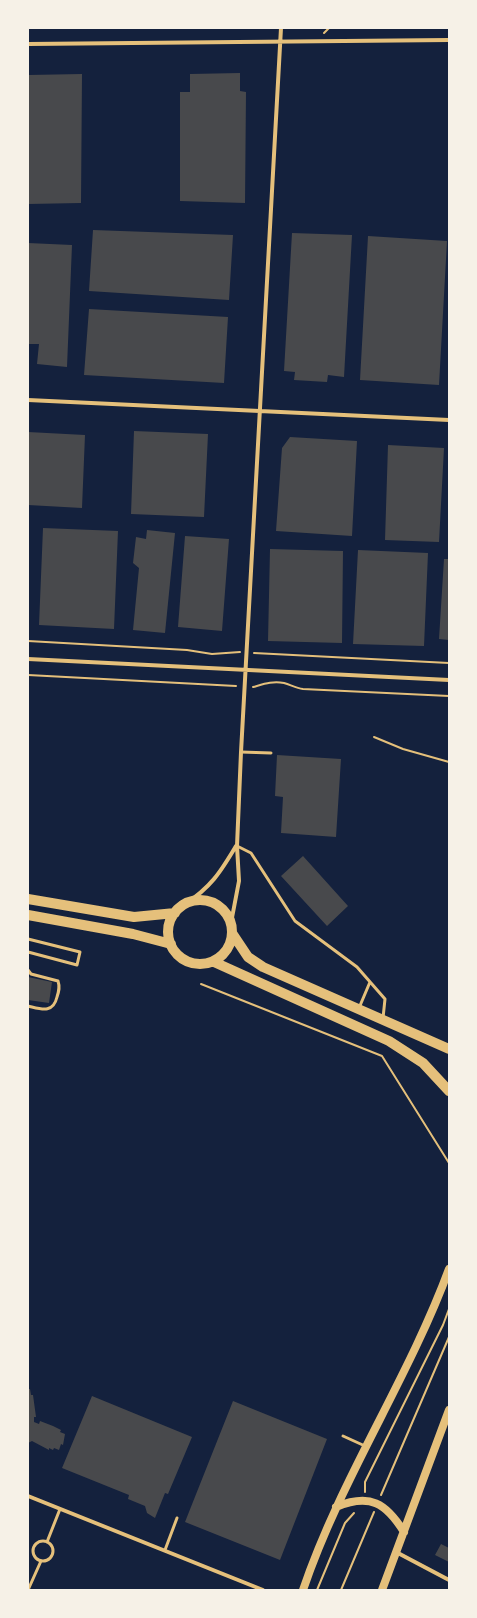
<!DOCTYPE html>
<html>
<head>
<meta charset="utf-8">
<style>
  body { margin:0 }
  #map { position:relative; width:477px; height:1618px; overflow:hidden; background:#14213d; font-family:"PT Sans Narrow",sans-serif }
  canvas { display:block }
  .frame { position:absolute; inset:0; border:29px solid #f6f1e7; pointer-events:none }
</style>
</head>
<body>
<div id="map">
<canvas width="477" height="1618"></canvas>
<div class="frame"></div>
</div>
<script>
const ctx = document.querySelector('canvas').getContext('2d');
ctx.lineJoin = 'round';
function fillPath(path, color) {
  ctx.fillStyle = color;
  ctx.fill(path, 'evenodd');
}
function trace(path, color, width, dash) {
  ctx.strokeStyle = color;
  ctx.lineWidth = width;
  ctx.lineCap = dash ? 'butt' : 'round';
  ctx.setLineDash(dash || []);
  ctx.stroke(path);
}
fillPath(new Path2D(`
  M240,73v18l6,1 -1,111 -65,-2v-109h10v-18z
  M82,74l-1,129 -53,1v-129z
  M93,230l140,5 -4,65 -140,-9z
  M292,233l60,2 -8,142 -16,-2 -1,7 -33,-2 1,-8 -11,-1z
  M368,236l79,5 -8,144 -79,-5z
  M28,243l44,2 -5,122 -30,-3 2,-20h-11z
  M89,309l139,8 -4,66 -140,-8z
  M134,431l74,3 -4,83 -73,-3z
  M28,432l57,3 -3,73 -54,-3z
  M290,437l67,4 -5,95 -76,-5 6,-83z
  M388,445l56,3 -5,94 -54,-2z
  M43,528l75,3 -4,98 -75,-4z
  M147,530l28,3 -10,100 -32,-3 6,-62 -6,-5 3,-26 10,2z
  M185,536l44,3 -7,92 -44,-4z
  M270,549l73,2 -1,92 -74,-2z
  M358,550l70,3 -4,93 -71,-2z
  M444,559h5v81l-10,-1z
  M277,755l64,4 -5,78 -55,-4 2,-36 -8,-1z
  M303,856l45,50 -21,20 -46,-50z
  M28,977l24,5 -3,21 -21,-3z
  M28,1389h2l1,6h2l3,22h-2v5l5,2 1,-3 13,5 8,4 -1,2 5,2 -2,11 -2,-1 -2,6 -5,-2 -1,2 -4,-2v2l-17,-9 -4,2z
  M92,1396l100,41 -24,57 -3,-1 -10,25 -8,-5 -2,-7 -17,-7 1,-4 -67,-27z
  M233,1401l94,38 -47,121 -95,-38z
  M441,1544l8,4v14l-14,-7z`), '#48494c');
trace(new Path2D(`
  M324,33l5,-5
  M28,641l159,9 25,4 28,-2
  M254,653l195,10
  M28,675l208,11
  M253,687c11,-3 19,-6 31,-4 7,2 12,5 19,6l146,7
  M374,737l29,12 46,13
  M201,984l181,72 67,107
  M365,1492v-10l78,-157 6,-16
  M381,1495l68,-158
  M317,1590l28,-67 9,-10
  M341,1590l33,-78`), '#e5c07b', 2);
trace(new Path2D(`
  M241,752l30,1
  M237,846l14,7 44,68 62,46 28,32 -2,19
  M28,939l52,13 -3,13 -49,-13
  M28,970l3,4 27,7c2,6 1,10 -1,16 -4,17 -16,12 -29,9
  M359,1008l11,-26
  M343,1436l22,10
  M33 1551a10 10 0 1 1 20 0a10 10 0 1 1-20 0Z
  M47,1542l13,-33
  M165,1550l12,-32
  M28,1590l13,-29`), '#e5c07b', 3);
trace(new Path2D(`
  M28,44l421,-4
  M28,400l421,20
  M28,659l421,21
  M184,905c27,-18 36,-32 52,-59
  M231,923l8,-42 -2,-35 4,-94 40,-724
  M28,1496l235,94
  M396,1552l53,28`), '#e5c07b', 4);
trace(new Path2D(`
  M336,1507c34,-14 50,-4 68,25
  M303,1590c38,-112 105,-210 146,-321
  M382,1590l67,-180`), '#e5c07b', 8);
trace(new Path2D(`
  M28,899l106,18 41,-4
  M168 932a32 32 0 1 1 64 0a32 32 0 1 1-64 0Z
  M28,915l105,19 38,10
  M232,933l16,24 15,10 186,82
  M214,962l175,79 34,22 26,28`), '#e5c07b', 10);
</script>
</body>
</html>
